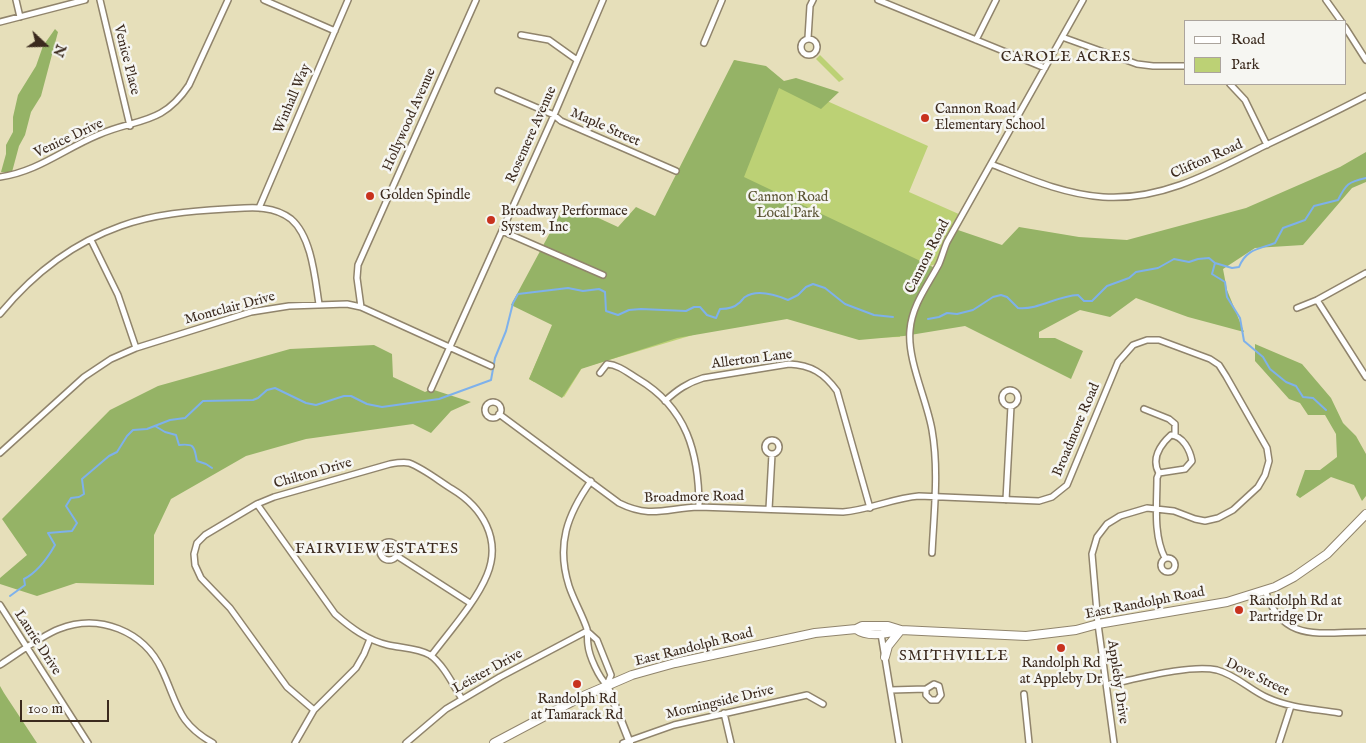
<!DOCTYPE html>
<html>
<head>
<meta charset="utf-8">
<style>
  body { margin:0 }
  #map { position:relative; width:1366px; height:743px; overflow:hidden; background:#e6dfba; font-family:"IM FELL English",serif }
  canvas { display:block }
  .legend { position:absolute; left:1184px; top:20px; width:162px; height:65px; box-sizing:border-box; background:#f6f6f2; border:1px solid #aba49d; margin:0; padding:6px 9px; list-style:none; font-size:15px; color:#3b2a1e }
  .legend li { display:flex; align-items:center; gap:10px; height:25px }
  .legend b { width:25px; border:1px solid #aba49d }
  .north { position:absolute; left:20px; top:20px; width:50px; height:50px; -webkit-text-stroke:4px #f6f6f2; paint-order:stroke; rotate:111deg; font-size:14px; font-weight:700; line-height:20px; text-align:center; color:#3b2a1e }
  .north::after { content:''; display:block; margin:auto; width:18px; height:22px; background:#3b2a1e; clip-path:polygon(50% 0,100% 100%,50% 72%,0 100%) }
  .scale { position:absolute; left:20px; top:700px; width:89px; height:22px; box-sizing:border-box; border:2px solid #3b2a1e; border-top:0; padding-left:6px; font-size:15px; line-height:18px; white-space:nowrap; color:#3b2a1e; -webkit-text-stroke:4px #f6f6f2; paint-order:stroke }
</style>
</head>
<body>
<div id="map">
<canvas width="1366" height="743"></canvas>
<ul class="legend">
<li><b style="height:6px;background:#fff"></b>Road</li>
<li><b style="height:14px;background:#bcd175"></b>Park</li>
</ul>
<div class="north">N</div>
<div class="scale">100 m</div>
</div>
<script>
const ctx = document.querySelector('canvas').getContext('2d');
ctx.lineJoin = 'round';
function fillPath(path, color) {
  ctx.fillStyle = color;
  ctx.fill(path, 'evenodd');
}
function trace(path, color, width, dash) {
  ctx.strokeStyle = color;
  ctx.lineWidth = width;
  ctx.lineCap = dash ? 'butt' : 'round';
  ctx.setLineDash(dash || []);
  ctx.stroke(path);
}
function label(font, color, halo, rows, align = 'center') {
  ctx.font = font + ' "IM FELL English",serif';
  ctx.lineWidth = 5;
  ctx.setLineDash([]);
  ctx.textBaseline = 'middle';
  ctx.strokeStyle = halo;
  ctx.fillStyle = color;
  for (const [text, x, y, turn = 0] of rows) {
    ctx.save();
    ctx.translate(x, y);
    ctx.rotate((+turn || 0) * Math.PI / 180);
    ctx.textAlign = isNaN(turn) ? turn : align;
    if (halo) ctx.strokeText(text, 0, 0);
    ctx.fillText(text, 0, 0);
    ctx.restore();
  }
}
fillPath(new Path2D(`
  M820,55l24,24 -5,3 -23,-23z
  M735,60l193,86 -19,46 52,23 -25,49 -12,4 -24,60v9l-43,1 -47,-20 -50,-3 -178,53 -18,29 -25,-16 -5,1 -5,-3 24,-55 66,-38 58,-110z`), '#bcd175');
fillPath(new Path2D(`
  M55,29l3,3 -17,64 -10,16 -6,23 -6,11 -7,26h-11l5,-18v-9l7,-13v-15l5,-22 18,-29 7,-20z
  M734,60l32,6 18,15 12,-3 43,14 -18,17 -42,-21 -35,89 189,90 6,-4 16,-34 47,16 17,-18 60,10 48,3 119,-32 94,-41 26,-15v30l-14,6 -49,57 -48,3 -32,21 4,21 17,42 -56,-15 -52,-19 -26,19 -30,-7 -41,22v6h16l28,13 -12,28 -106,-53 -61,10 -45,4 -72,-21 -110,19 -96,31 -19,29 -33,-19 23,-54 -41,-20 55,-102 52,24 18,-20 19,9z
  M1255,344l47,20 29,34 12,25 13,13 10,18v42l-4,5 -8,-16 -23,-8 -31,21 -4,-3 9,-25h15l17,-13 -1,-23 -11,-19h-17l-8,-12 -11,-4 -34,-38z
  M374,345l18,9 1,23 32,15 6,-3 40,13 -20,9 -20,22 -18,-9 -107,15 -60,17 -75,43 -17,36v50l-78,-2 -39,13 -37,-12v-6l27,-23 -25,-36 108,-109 48,-24 132,-37z
  M0,686l4,7 33,50h-37z`), '#95b366');
trace(new Path2D(`
  M1215,263l-3,11 13,8 2,15 13,21 4,23 19,16 7,12 16,13 10,4 7,11 10,1 13,12
  M928,319l11,-2 8,-4 10,1 16,-4 20,-13 8,-2 6,2 11,11c21,2 38,-12 60,-13l6,6h8l15,-15 22,-8 7,-6 22,-4 16,-9 15,3 9,-3 11,-1 6,5 17,5 7,-1c7,-18 20,-18 36,-24l8,-15 22,-8 9,-14 24,-6c8,-16 10,-18 28,-22
  M155,426l10,6 11,3 3,10c17,-2 15,3 18,16l9,3 6,4
  M10,596l15,-11 -1,-6c14,-7 23,-20 31,-34l-7,-12 24,-2 5,-8 -11,-17 5,-8 8,-1 5,-3 -2,-15 27,-23 8,-4 10,-16 6,-6 14,-1 23,-9 15,-2 18,-17 50,-1 5,-2 9,-8 8,-2 31,15 10,2 28,-9h7l16,8 15,3 57,-8 52,-19 4,-22 11,-27 7,-28 5,-9 50,-6 15,3 16,-2 6,3 1,19 12,4 11,-5 12,-1 45,2 8,-4h6l7,8 9,3 4,-9c7,0 14,-1 19,-6 1,0 5,-6 6,-6 12,-8 31,-2 43,3l10,-5 8,-8 7,-3 12,4 20,16 29,11 19,2`), '#7eb1eb', 2);
const minor = new Path2D(`
  M16,0l4,17
  M100,0l30,126
  M264,0l71,31
  M878,0l167,68
  M1326,0l15,21
  M0,22l85,-22
  M1345,27l21,33
  M521,35l28,5 28,20
  M1062,37l75,27 16,2h32
  M808,38l2,-32 3,-6
  M801 47a8 8 0 1 1 16 0a8 8 0 1 1-16 0Z
  M976,40l20,-40
  M704,43l18,-43
  M1230,84l15,16 22,45
  M498,91l56,24 7,6 115,50
  M991,164c36,14 72,30 112,33 57,4 108,-24 157,-49 36,-17 71,-34 106,-52
  M0,177c37,-5 64,-28 98,-42 38,-17 64,-9 91,-50l39,-85
  M259,208l89,-208
  M502,231l101,44
  M91,240l27,55 18,53
  M1317,300l49,77
  M361,307l-4,-29 1,-13 118,-265
  M1297,308l20,-8 49,-27
  M0,314c32,-39 73,-71 121,-88 33,-12 70,-15 105,-17 22,-1 46,-5 65,10 21,18 24,60 28,85
  M600,373l7,-9c12,1 21,9 31,15 49,29 61,74 61,128
  M431,389l123,-274 49,-115
  M1002 398a8 8 0 1 1 16 0a8 8 0 1 1-16 0Z
  M665,401c12,-11 22,-18 38,-23l86,-14c22,1 35,9 48,27l33,117
  M485 410a8 8 0 1 1 16 0a8 8 0 1 1-16 0Z
  M1144,409l25,10 6,5v11
  M499,414l120,89c32,16 48,5 80,4l144,5c26,-2 50,-14 76,-16l120,5 13,-4 15,-12 51,-123 15,-17 14,-5h12l51,19 9,6 7,11 41,72 2,13 -4,14 -7,12 -25,23 -15,8 -13,3 -10,-2 -21,-8 -27,-3 -27,8 -13,8 -10,13 -5,17 6,70 16,119
  M1171,435c12,1 19,15 21,26l-7,8 -26,4c-8,-14 1,-28 12,-38z
  M765 447a7 7 0 1 1 14 0a7 7 0 1 1-14 0Z
  M0,453l84,-76 27,-18 25,-11 115,-36 38,-6 58,-2 14,3 130,59
  M1159,473l-2,5c0,26 -4,57 8,80
  M1006,500l5,-94
  M257,504l78,110c16,14 32,26 53,31 13,3 30,3 42,10 14,10 23,30 32,44
  M769,509l3,-55
  M380 551a9 9 0 1 1 18 0a9 9 0 1 1-18 0Z
  M932,553c2,-41 7,-83 0,-123 -5,-30 -25,-70 -22,-100 2,-25 18,-45 29,-66 3,-7 5,-15 8,-22l136,-242
  M397,556l73,47
  M1161 565a7 7 0 1 1 14 0a7 7 0 1 1-14 0Z
  M1265,590c17,54 56,42 101,42
  M0,605l88,138
  M587,631l10,9 14,35 -4,10c-8,-7 -18,-29 -19,-40 -1,-6 0,-11 -1,-16 -5,-15 -13,-28 -18,-43 -13,-41 -2,-71 22,-105
  M881,634l18,109
  M0,665c17,-11 41,-29 59,-36 40,-16 85,2 103,41 16,34 15,53 51,73
  M1107,685c29,-6 83,-21 110,-15 19,5 33,20 51,28 22,10 47,11 71,15
  M891,690l35,-1 8,-5 5,2 2,9 -4,5h-6l-5,-5v-6
  M1024,694l5,49
  M314,710l-27,-23 -57,-79 -29,-30 -6,-13 -1,-11 3,-11 8,-8 52,-31 17,-7 116,-33c6,-1 14,-2 19,-1 14,5 30,18 43,26 30,18 50,50 35,86 -11,27 -38,57 -56,81
  M724,713l7,30
  M295,743l19,-33 42,-42 8,-14 6,-15
  M406,743l40,-34 54,-32 87,-46
  M623,743l51,-18 133,-30 16,9
  M1279,743l12,-37`);
const tertiary = new Path2D(`
  M607,685l23,58`);
const primary = new Path2D(`
  M856,629c12,9 31,5 45,1
  M885,657l3,-11 12,-15
  M494,743l87,-46 51,-22 43,-12 140,-30 41,-4 6,-3h26l13,4 125,6 50,-6 22,-6 129,-22 48,-15 19,-10 33,-23 39,-40`);
trace(minor, '#90846c', 8);
trace(tertiary, '#90846c', 9);
trace(primary, '#90846c', 10);
trace(minor, '#fff', 5);
trace(tertiary, '#fff', 6);
trace(primary, '#fff', 8);
for (const [x, y, r, color] of [
  [925,118,5,"#c8321e"],
  [370,196,5,"#c8321e"],
  [491,220,5,"#c8321e"],
  [1239,610,5,"#c8321e"],
  [1061,648,5,"#c8321e"],
  [577,684,5,"#c8321e"]
]) {
  const dot = new Path2D();
  dot.arc(x, y, r, 0, 2 * Math.PI);
  ctx.fillStyle = color;
  ctx.fill(dot);
  trace(dot, '#f6f6f2', 2);
}
label('14px', '#3b2a1e', '#f6f6f2', [
  ["Venice Place",126,60,76],
  ["Winhall Way",293,99,-67],
  ["Hollywood Avenue",410,120,-66],
  ["Maple Street",605,128,24],
  ["Rosemere Avenue",532,135,-66],
  ["Venice Drive",69,139,-25],
  ["Clifton Road",1207,160,-24],
  ["Cannon Road",928,257,-63],
  ["Montclair Drive",230,309,-15],
  ["Allerton Lane",752,360,-7],
  ["Broadmore Road",1077,430,-67],
  ["Chilton Drive",313,474,-16],
  ["Broadmore Road",694,498,-1],
  ["East Randolph Road",1145,604,-11],
  ["Laurie Drive",37,643,57],
  ["East Randolph Road",694,648,-14],
  ["Leister Drive",488,672,-29],
  ["Dove Street",1257,678,26],
  ["Appleby Drive",1117,682,82],
  ["Morningside Drive",720,703,-13]
]);
label('14px', '#3b2a1e', '#f6f6f2', [
  ["Cannon Road",935,110],
  ["Elementary School",935,126],
  ["Golden Spindle",380,196],
  ["Broadway Performace",501,212],
  ["System, Inc",501,228],
  ["Randolph Rd at",1249,602],
  ["Partridge Dr",1249,618],
  ["Randolph Rd",1061,664,"center"],
  ["at Appleby Dr",1061,680,"center"],
  ["Randolph Rd",577,700,"center"],
  ["at Tamarack Rd",577,716,"center"]
], 'left');
label('14px', '#5b5434', '#f6f6f2', [
  ["Cannon Road",788,198],
  ["Local Park",788,214]
]);
ctx.letterSpacing = '1px';
label('15px', '#3b2a1e', '#f6f6f2', [
  ["CAROLE ACRES",1066,58],
  ["FAIRVIEW ESTATES",377,550],
  ["SMITHVILLE",954,657]
]);
ctx.letterSpacing = '0px';
</script>
</body>
</html>
